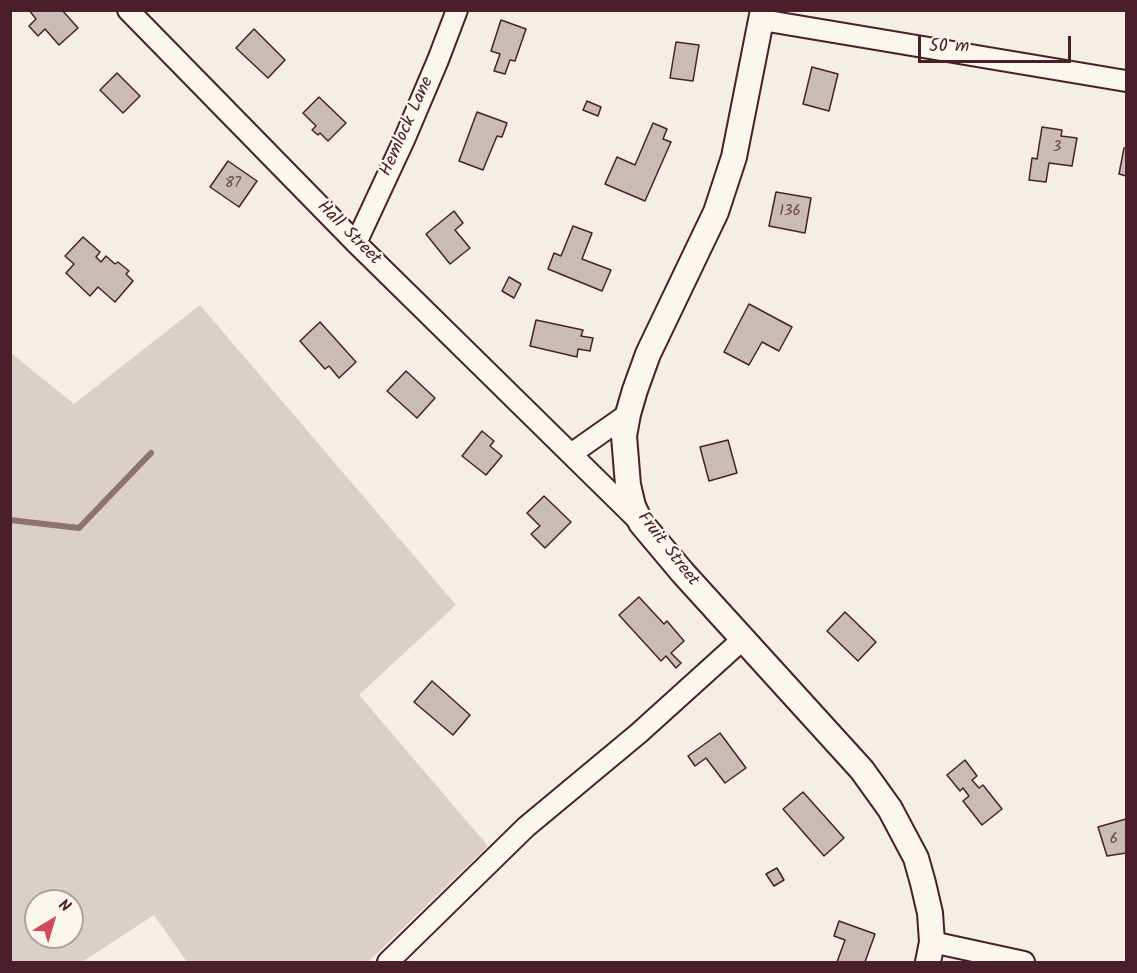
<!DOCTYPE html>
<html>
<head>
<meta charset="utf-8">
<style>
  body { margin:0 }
  #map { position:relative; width:1137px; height:973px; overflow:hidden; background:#f4eee4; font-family:Kalam,sans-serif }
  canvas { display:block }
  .frame { position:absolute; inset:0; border:12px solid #4a1f2b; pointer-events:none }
  .north { position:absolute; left:24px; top:889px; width:60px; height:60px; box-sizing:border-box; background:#fbf7ec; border:2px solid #b4a19f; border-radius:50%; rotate:38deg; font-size:16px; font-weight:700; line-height:24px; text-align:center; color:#4a1f2b }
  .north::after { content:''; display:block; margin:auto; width:21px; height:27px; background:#d1495b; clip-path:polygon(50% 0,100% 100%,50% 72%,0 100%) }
  .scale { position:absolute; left:918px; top:36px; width:153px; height:27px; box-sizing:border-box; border:3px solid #4a1f2b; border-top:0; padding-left:8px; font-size:18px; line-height:21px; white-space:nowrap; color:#4a1f2b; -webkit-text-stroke:4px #fbf7ec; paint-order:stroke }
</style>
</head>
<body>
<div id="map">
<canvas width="1137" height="973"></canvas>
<div class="frame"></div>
<div class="north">N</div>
<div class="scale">50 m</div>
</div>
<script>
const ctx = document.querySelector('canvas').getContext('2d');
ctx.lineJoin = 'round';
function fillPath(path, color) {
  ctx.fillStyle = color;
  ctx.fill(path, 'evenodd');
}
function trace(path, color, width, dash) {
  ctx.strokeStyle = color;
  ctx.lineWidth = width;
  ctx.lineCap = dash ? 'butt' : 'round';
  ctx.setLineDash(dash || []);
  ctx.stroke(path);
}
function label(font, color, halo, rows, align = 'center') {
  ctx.font = font + ' Kalam,sans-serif';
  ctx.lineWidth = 4.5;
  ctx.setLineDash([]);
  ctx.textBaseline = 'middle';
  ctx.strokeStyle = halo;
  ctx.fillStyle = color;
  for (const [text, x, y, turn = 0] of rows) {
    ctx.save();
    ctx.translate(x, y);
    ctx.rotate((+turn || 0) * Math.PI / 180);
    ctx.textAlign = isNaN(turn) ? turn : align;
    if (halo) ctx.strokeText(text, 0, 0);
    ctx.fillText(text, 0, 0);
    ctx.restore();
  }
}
fillPath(new Path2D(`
  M200,305l256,300 -97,90 129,151 -120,116h-181l-33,-47 -72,47h-71v-609l63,51zM36,901h36v36h-36z`), '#dbd0c9');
trace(new Path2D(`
  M10,520l69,8 72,-75`), '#8d7174', 6);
const building = new Path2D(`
  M29,10h33l16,18 -19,17 -14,-16 -7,7 -9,-10 7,-7z
  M501,20l25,9 -11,32 -5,-1 -5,14 -11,-3 6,-17 -9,-3z
  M254,29l31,31 -17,18 -32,-30z
  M676,42l23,3 -6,36 -23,-3z
  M812,67l26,7 -9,37 -26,-7z
  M117,73l23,23 -17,17 -23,-23z
  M319,97l27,26 -18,18 -8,-8 -2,2 -6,-5 4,-4 -13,-13z
  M587,101l14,6 -3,9 -15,-6z
  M477,112l30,11 -5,14 -5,-1 -14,34 -24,-9z
  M653,123l14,6 -4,10 8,3 -26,59 -40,-17 12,-27 18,8z
  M1042,127l20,3 -1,6 16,2 -5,28 -23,-3 -3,19 -17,-2 3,-22 5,1z
  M1124,148h2v28l-7,-2z
  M228,161l29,20 -18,26 -29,-20z
  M776,192l35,6 -6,35 -36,-7z
  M454,211l9,12 -8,7 15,18 -20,16 -24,-30z
  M573,226l19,7 -10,26 29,11 -9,21 -54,-22 6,-16 7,3z
  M83,237l17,15 -4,5 5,5 5,-6 9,8 3,-2 11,9 -3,3 7,7 -18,21 -17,-15 -8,9 -24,-23 8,-9 -9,-8z
  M509,277l12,7 -7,14 -12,-7z
  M749,304l43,23 -13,24 -17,-9 -13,23 -25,-13z
  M536,320l47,10 -2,6 12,2 -3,13 -12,-2 -1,8 -47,-11z
  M320,322l36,40 -17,16 -10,-12 -4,3 -25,-28z
  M406,371l29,27 -18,20 -30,-27z
  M482,431l12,10 -4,5 12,10 -16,19 -24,-19z
  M728,440l9,33 -28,8 -9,-34z
  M544,496l27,26 -26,26 -14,-14 9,-8 -13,-13z
  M639,597l25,27 3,-3 17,20 -13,12 10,10 -5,5 -10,-12 -5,5 -42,-46z
  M845,612l31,30 -18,19 -31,-30z
  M432,681l38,34 -17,20 -39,-33z
  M720,733l26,35 -21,15 -19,-25 -11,8 -7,-10z
  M965,760l12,16 -5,4 7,8 4,-3 19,24 -20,16 -19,-24 6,-5 -6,-8 -3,3 -13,-16z
  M803,792l41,46 -20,18 -41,-47z
  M1126,819v40v-6l-19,3 -9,-29z
  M777,868l7,12 -10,6 -8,-12z
  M839,921l36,13 -10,28h-28l8,-22 -11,-4z`);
fillPath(building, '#cabbb6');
trace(building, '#4a1f2b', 1.5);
const minor = new Path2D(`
  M128,10l228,233 282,277
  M762,20l364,61
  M356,243l48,-103 34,-80 19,-50
  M571,454l57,-40
  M932,942l92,20
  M388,962l138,-135 113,-94 104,-94`);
const tertiary = new Path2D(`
  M763,10l-29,147 -18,55 -68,142 -13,36 -7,24 -4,22 4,49 5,21 8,17 42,50 179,197 28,39 26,49 7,25 7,30 2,29 -4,20`);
trace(minor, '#4a1f2b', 24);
trace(tertiary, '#4a1f2b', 28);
trace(minor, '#fbf7ec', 20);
trace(tertiary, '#fbf7ec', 24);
label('15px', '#6a464e', null, [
  ["3",1057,148],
  ["87",233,184],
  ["136",790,212],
  ["6",1114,840]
]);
label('18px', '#4a1f2b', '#fbf7ec', [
  ["Hemlock Lane",408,127,-66],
  ["Hall Street",348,234,45],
  ["Fruit Street",667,550,52]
]);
</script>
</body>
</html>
